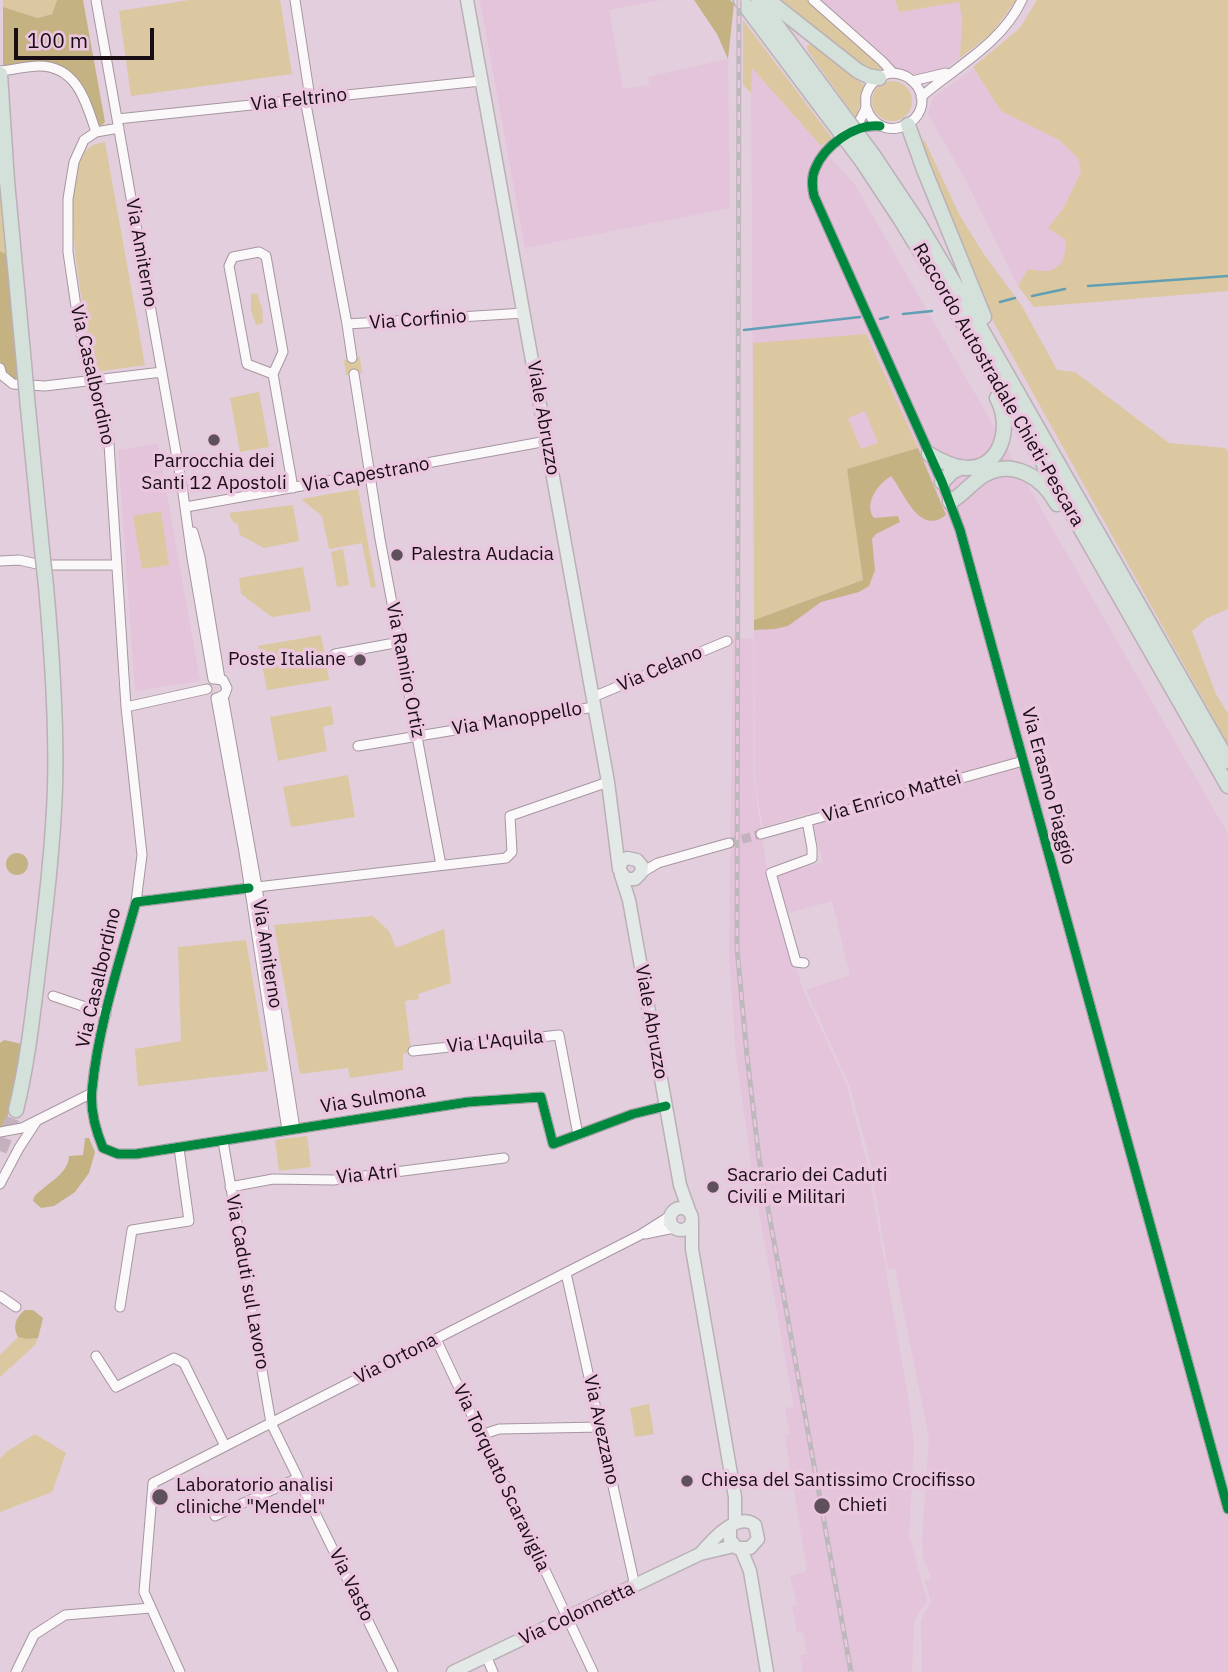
<!DOCTYPE html>
<html>
<head>
<meta charset="utf-8">
<style>
  body { margin:0 }
  #map { position:relative; width:1228px; height:1672px; overflow:hidden; background:#e2cedc; font-family:"IBM Plex Sans",sans-serif }
  canvas { display:block }
  .scale { position:absolute; left:14px; top:28px; width:140px; height:32px; box-sizing:border-box; border:4px solid #190d15; border-top:0; padding-left:9px; font-size:21px; line-height:24px; white-space:nowrap; color:#190d15; -webkit-text-stroke:5px #eac6df; paint-order:stroke }
</style>
</head>
<body>
<div id="map">
<canvas width="1228" height="1672"></canvas>
<div class="scale">100 m</div>
</div>
<script>
const ctx = document.querySelector('canvas').getContext('2d');
ctx.lineJoin = 'round';
function fillPath(path, color) {
  ctx.fillStyle = color;
  ctx.fill(path, 'evenodd');
}
function trace(path, color, width, dash) {
  ctx.strokeStyle = color;
  ctx.lineWidth = width;
  ctx.lineCap = dash ? 'butt' : 'round';
  ctx.setLineDash(dash || []);
  ctx.stroke(path);
}
function label(font, color, halo, rows, align = 'center') {
  ctx.font = font + ' "IBM Plex Sans",sans-serif';
  ctx.lineWidth = 7;
  ctx.setLineDash([]);
  ctx.textBaseline = 'middle';
  ctx.strokeStyle = halo;
  ctx.fillStyle = color;
  for (const [text, x, y, turn = 0] of rows) {
    ctx.save();
    ctx.translate(x, y);
    ctx.rotate((+turn || 0) * Math.PI / 180);
    ctx.textAlign = isNaN(turn) ? turn : align;
    if (halo) ctx.strokeText(text, 0, 0);
    ctx.fillText(text, 0, 0);
    ctx.restore();
  }
}
fillPath(new Path2D(`
  M480,0h182l-53,10 14,79 27,-4 -2,-8 80,-18 2,149 -205,40z
  M819,0h76l4,12 60,-10 3,16 -2,40 -19,13 -27,6 -17,-6z
  M751,67l104,118 373,649v838h-306l-1,-52 10,-18 -6,-21 7,-2 -8,-18 -2,-19 7,-105 -34,-168h-7l-18,-109 -21,-76 -43,-94 44,-15 -18,-74 -48,13 -7,-39 46,-13 -13,-49 -47,14 -8,-45z
  M974,69l27,42 58,29 19,18 3,14 -18,37 -15,19 18,12v17l-9,12 -12,4 -17,-4 -10,17 -55,-111 -35,-61 4,-16z
  M158,444l42,237 -65,10 -17,-241z
  M733,638l20,1 1,143 14,95 35,113 43,93 21,80 40,228 7,52 -5,92 18,66 -13,19 -2,52h-109l-3,-17 7,-1 -4,-21 -6,-1 -5,-26 5,-1 -7,-29 16,-4 1,-2 -22,-134 5,-2 -5,-26 9,-1 -39,-217 -19,-134 -7,-105z`), '#e4c4da');
fillPath(new Path2D(`
  M3,0h54l-5,14 -14,4 -35,-11z
  M189,0h91l12,74 -161,22 -12,-85z
  M774,0h37l71,67v5h-13z
  M895,0h121l-24,33 -32,25 2,-40 -3,-16 -60,10z
  M1037,0h191v291l-194,16 -16,-21 10,-17c27,6 38,-1 38,-29l-18,-12 15,-19 18,-37 -3,-14 -19,-18 -58,-29 -28,-44 47,-39z
  M743,20l89,118 -11,8 -69,-78 -1,25 -8,-8z
  M811,43l54,43 -9,32 -48,-67 -1,-5z
  M872 101a20 20 0 1 1 40 0a20 20 0 1 1-40 0Z
  M924,139l35,75 24,39 39,53 35,64 18,2 94,71 56,5 3,3v158l-21,9 -15,13 24,63 12,20v30l-244,-439 -65,-160z
  M105,142l40,223 -50,7c-7,-43 -43,-196 -5,-225 3,-3 11,-4 15,-5z
  M0,159l8,96 -8,-4z
  M257,293l5,15 1,15 -7,2 -5,-14v-17z
  M866,334l52,114 -71,21 16,111 -109,40 -1,-277zM865,411l13,32 -17,6 -13,-31z
  M360,357l2,16 -16,2 -2,-15z
  M259,392l10,55 -29,5 -10,-54z
  M358,489l18,98 -5,1 -9,-45 -33,6 -7,-33 -21,-17z
  M293,505l6,36 -35,7 -24,-13 -2,-11 -5,-2 -4,-9z
  M161,511l8,54 -27,4 -9,-53z
  M343,549l6,36 -12,2 -6,-35z
  M303,567l8,44 -39,6 -31,-23 -2,-16z
  M321,635l8,45 -62,10 -9,-44z
  M331,706l3,18 -11,3 4,24 -49,10 -8,-44z
  M348,775l7,42 -64,10 -8,-40z
  M373,916l16,15 7,17 48,-19 7,54 -33,11 1,5 -14,2 6,51 -8,2v16l-53,8 -2,-10 -48,6 -26,-149z
  M246,940l22,131 -130,15 -3,-37 46,-8 -3,-94z
  M307,1136l4,31 -32,4 -4,-31z
  M18,1337l8,2 12,-1 -3,7 -35,32v-22z
  M649,1404l5,30 -19,3 -5,-29z
  M35,1434l31,19 -14,39 -52,20v-53l6,-7z`), '#dbc8a0');
fillPath(new Path2D(`
  M57,0h26l22,122 -5,5 -5,-3 -33,-55 -59,-2v-60l35,11 14,-4z
  M694,0h36l4,4 -6,55 -11,-25z
  M0,251l8,4 12,128c-12,-3 -17,-10 -20,-22z
  M918,448l28,67c-27,21 -41,-21 -55,-39 -13,8 -28,28 -17,42l24,-2 2,6 -24,12 -4,5 3,31 -6,16 -10,6 -38,10 -33,24 -13,3 -21,1v-10l109,-40 -16,-111z
  M6 864a11 11 0 1 1 22 0a11 11 0 1 1-22 0Z
  M4,1040l18,4 -17,85 -5,1v-87z
  M85,1138h4l6,14 -6,21 -14,19 -21,14 -13,2 -8,-7 1,-4c11,-13 35,-23 35,-41l14,-1z
  M25,1310h8l10,8 -5,20 -12,1 -8,-2c-6,-11 -2,-20 7,-27z`), '#c5b283');
trace(new Path2D(`
  M1088,286l140,-10
  M1032,296l33,-7
  M1000,302l15,-4
  M903,314l29,-3
  M880,319l8,-2
  M744,330l116,-13`), '#619fb4', 2.5);
trace(new Path2D(`
  M729,843l32,-9`), '#c4b1be', 9, [9, 4.5]);
trace(new Path2D(`
  M0,1151l16,-41`), '#c4b1be', 14, [14, 7]);
const minor = new Path2D(`
  M96,0l86,486 10,72 21,121
  M295,0l15,98
  M813,0l69,61 11,12
  M0,71c13,-1 26,-5 39,-5 38,0 47,36 57,66
  M912,81l34,-8
  M921,97c36,-31 80,-53 101,-97
  M305,99l42,225
  M117,119l364,-38
  M880,126c-25,-3 -56,20 -65,43 -4,9 -3,18 -1,27l128,286 18,48 268,979
  M119,128l-23,4 -12,8 -10,22 -6,37v53l11,75 30,117 17,263 16,148 -6,47
  M855,129c3,-6 7,-12 10,-19 2,-5 0,-10 1,-15 4,-13 16,-22 28,-22 10,1 18,6 23,13 22,33 -36,65 -51,21
  M352,358l-5,-34 177,-11
  M0,368l2,7 11,9 32,2 117,-14
  M273,374l-26,-10 -18,-98 4,-9 26,-5 7,4 17,96 -10,22 20,114
  M354,374l26,165 61,326
  M186,507l361,-66
  M193,532l7,25 20,122
  M0,561l19,-1 18,4
  M52,565h65
  M335,654l65,-12
  M215,679l8,1 4,8 -2,6 -7,4
  M223,696l34,191 38,242
  M593,697l134,-56
  M216,698l28,154 43,278
  M126,707l81,-18
  M358,746l236,-39
  M761,834l262,-73
  M641,873l17,-10 71,-20
  M257,887l249,-29 6,-6 -2,-36 98,-34
  M249,888l-113,14c-17,61 -38,125 -44,188 -2,19 4,41 11,58l15,6h18l332,-52 73,-5 12,47 80,-30 33,-8
  M804,963l-8,-1 -25,-89 41,-15v-10l-5,-27
  M53,996l53,18
  M413,1051l146,-16 19,100
  M0,1132l22,-4 70,-35
  M223,1141l48,282 122,249
  M0,1184l19,-36 17,-26
  M230,1187l43,-8 60,1 171,-22
  M645,1234l29,-6
  M566,1273l69,313
  M0,1296l16,11
  M120,1307l12,-77 57,-9 -10,-73
  M436,1339l157,333
  M96,1356l20,31 58,-29 10,5 41,83
  M481,1435l18,-6 102,-2
  M215,1516l83,-38
  M486,1656l7,16
  M16,1672l18,-37 31,-20 86,-7
  M180,1672l-36,-80 9,-109 487,-248 30,-19`);
const major = new Path2D(`
  M467,0l141,782 11,87 7,10h9l6,-6 1,-7 -5,-6 -10,-2 -5,3 -3,8
  M621,875l8,25 51,285 10,28
  M670 1219a11 11 0 1 1 22 0a11 11 0 1 1-22 0Z
  M692,1221v28l43,248v25
  M741,1549l9,22 17,101
  M700,1554c12,-14 37,-43 55,-29l3,14 -8,9h-13l-7,-8v-12
  M453,1672l247,-118 34,-8`);
const highway = new Path2D(`
  M741,0l84,112
  M758,0l77,104
  M768,0l90,71 10,5 11,2
  M0,74l7,107 17,183
  M908,125l15,42 61,150
  M873,155l46,69 53,89 256,448
  M862,161l39,59 49,80 278,486
  M28,408l14,142
  M929,454c10,6 24,13 36,14 38,1 47,-43 32,-70
  M942,482l10,-10 10,-5
  M950,502c13,-7 22,-20 34,-27 29,-17 59,3 73,29
  M16,1110c12,-49 17,-98 23,-147 7,-58 14,-117 16,-175 2,-67 -3,-135 -9,-202`);
trace(minor, '#a696a1', 11);
trace(major, '#bab0b6', 15);
trace(highway, '#bab0b6', 17);
trace(minor, '#fbf8fa', 9);
trace(major, '#e3e9e6', 12);
trace(highway, '#d4e0da', 14);
const rail = new Path2D(`
  M739,0l-2,948 10,108 12,102 92,514`);
trace(rail, '#bdb8bc', 5);
trace(rail, '#eac6df', 2.5, [8]);
const highwayBridge = new Path2D(`
  M835,104l38,51
  M825,112l37,49
  M24,364l4,44
  M42,550l4,36`);
trace(highwayBridge, '#bab0b6', 17, []);
trace(highwayBridge, '#d4e0da', 14);
trace(new Path2D(`
  M880,126c-25,-3 -56,20 -65,43 -4,9 -3,18 -1,27l128,286 18,48 268,979
  M249,888l-113,14c-17,61 -38,125 -44,188 -2,19 4,41 11,58l15,6h18l332,-52 73,-5 12,47 80,-30 33,-8`), '#00873e', 9);
for (const [x, y, r, color] of [
  [214,440,7,"#5f515b"],
  [397,555,7,"#5f515b"],
  [360,660,7,"#5f515b"],
  [713,1187,7,"#5f515b"],
  [687,1481,7,"#5f515b"],
  [160,1497,9,"#5f515b"],
  [822,1506,9,"#5f515b"]
]) {
  const dot = new Path2D();
  dot.arc(x, y, r, 0, 2 * Math.PI);
  ctx.fillStyle = color;
  ctx.fill(dot);
  trace(dot, '#eac6df', 2.5);
}
label('19px', '#190d15', '#eac6df', [
  ["Via Feltrino",299,100,-6],
  ["Via Amiterno",141,253,80],
  ["Via Corfinio",418,320,-4],
  ["Via Casalbordino",92,375,77],
  ["Raccordo Autostradale Chieti-Pescara",998,385,60],
  ["Viale Abruzzo",543,418,80],
  ["Via Capestrano",366,475,-10],
  ["Via Celano",660,669,-23],
  ["Via Ramiro Ortiz",405,670,79],
  ["Via Manoppello",517,719,-9],
  ["Via Erasmo Piaggio",1048,786,75],
  ["Via Enrico Mattei",892,797,-16],
  ["Via Amiterno",267,954,81],
  ["Via Casalbordino",99,978,-77],
  ["Viale Abruzzo",651,1022,80],
  ["Via L'Aquila",495,1042,-6],
  ["Via Sulmona",373,1099,-9],
  ["Via Atri",367,1175,-6],
  ["Via Caduti sul Lavoro",247,1282,80],
  ["Via Ortona",396,1359,-27],
  ["Via Avezzano",601,1430,78],
  ["Via Torquato Scaraviglia",501,1478,65],
  ["Via Vasto",351,1585,64],
  ["Via Colonnetta",577,1614,-25]
]);
label('19px', '#190d15', '#eac6df', [
  ["Parrocchia dei",214,462,"center"],
  ["Santi 12 Apostoli",214,484,"center"],
  ["Palestra Audacia",411,555],
  ["Poste Italiane",346,660,"right"],
  ["Sacrario dei Caduti",727,1176],
  ["Civili e Militari",727,1198],
  ["Chiesa del Santissimo Crocifisso",701,1481],
  ["Laboratorio analisi",176,1486],
  ["cliniche \"Mendel\"",176,1508],
  ["Chieti",838,1506]
], 'left');
</script>
</body>
</html>
